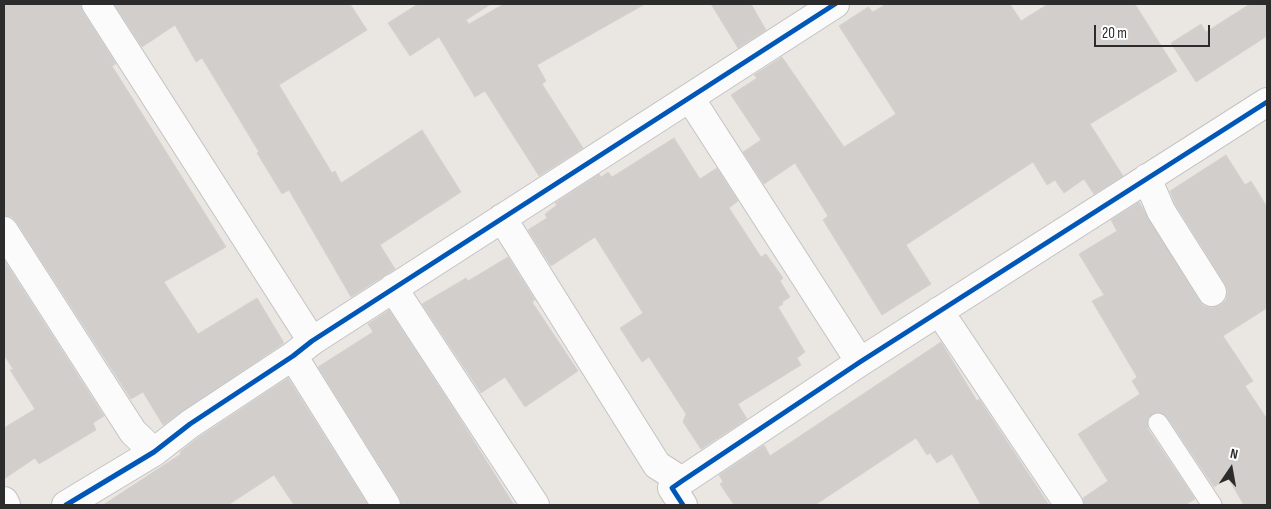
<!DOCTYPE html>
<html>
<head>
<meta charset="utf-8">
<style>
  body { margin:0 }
  #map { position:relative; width:1271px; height:509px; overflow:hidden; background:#eae6e2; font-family:"Sofia Sans Condensed",sans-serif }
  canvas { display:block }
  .frame { position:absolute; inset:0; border:5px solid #2c2c2c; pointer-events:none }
  .north { position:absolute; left:1206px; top:444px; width:50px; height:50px; -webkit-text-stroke:4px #fff; paint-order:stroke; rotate:12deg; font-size:14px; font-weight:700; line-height:20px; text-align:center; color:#2c2c2c }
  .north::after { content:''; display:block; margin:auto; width:18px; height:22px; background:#2c2c2c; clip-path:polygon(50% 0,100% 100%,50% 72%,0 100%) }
  .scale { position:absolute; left:1094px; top:25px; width:116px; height:22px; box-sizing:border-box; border:2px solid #2c2c2c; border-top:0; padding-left:6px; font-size:15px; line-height:18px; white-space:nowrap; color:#2c2c2c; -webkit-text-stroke:4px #fff; paint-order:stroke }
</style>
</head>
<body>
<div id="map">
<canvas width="1271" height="509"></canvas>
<div class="frame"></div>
<div class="north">N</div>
<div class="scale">20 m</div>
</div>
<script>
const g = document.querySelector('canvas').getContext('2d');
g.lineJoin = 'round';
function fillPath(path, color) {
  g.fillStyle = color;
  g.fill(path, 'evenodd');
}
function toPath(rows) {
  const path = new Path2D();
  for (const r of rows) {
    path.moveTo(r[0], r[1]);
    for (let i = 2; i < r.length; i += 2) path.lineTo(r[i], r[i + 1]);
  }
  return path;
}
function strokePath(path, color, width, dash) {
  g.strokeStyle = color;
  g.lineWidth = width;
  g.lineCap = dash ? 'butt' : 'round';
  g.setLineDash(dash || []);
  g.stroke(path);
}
const building = toPath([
  [4,4,81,4,83,12,116,64,112,66,226,247,164,282,198,334,257,298,284,343,163,425,143,392,131,399,17,223,12,217,4,215,4,4],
  [114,4,350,4,367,30,279,85,332,173,335,171,341,183,422,130,461,192,380,245,395,269,351,297,289,190,282,194,257,153,259,152,202,58,196,62,175,25,142,47,114,4],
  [418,4,491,4,466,20,469,24,504,4,645,4,537,65,546,81,542,84,583,148,539,176,485,91,475,97,439,37,410,56,388,23,418,4],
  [711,4,751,4,766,30,738,48,711,4],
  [886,4,1010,4,1021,21,1048,4,1135,4,1177,71,1090,124,1123,176,1094,194,1084,179,1064,193,1055,180,1047,185,1033,162,906,245,931,284,882,315,823,220,828,216,795,163,764,184,743,152,761,140,731,95,757,78,754,75,782,57,844,147,896,114,839,26,868,7,873,12,886,4],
  [1250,4,1267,4,1267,36,1196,82,1171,43,1201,24,1206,32,1250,4],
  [674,138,700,179,717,168,738,201,729,208,761,257,766,254,783,278,780,281,790,297,782,302,783,304,778,307,805,352,797,358,801,365,738,404,747,419,701,449,683,422,686,414,649,357,642,362,620,328,643,313,595,237,551,266,528,230,547,218,545,214,557,205,555,203,599,174,601,177,608,172,612,177,674,138],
  [1226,155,1245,185,1251,181,1267,207,1267,308,1223,336,1253,381,1245,386,1267,419,1267,505,1244,505,1228,478,1214,487,1167,417,1158,412,1148,418,1148,429,1195,499,1185,505,1084,505,1083,498,1108,481,1078,434,1140,394,1132,381,1137,377,1092,301,1104,295,1079,254,1117,231,1111,220,1139,202,1199,300,1204,306,1212,308,1221,305,1226,300,1228,292,1225,284,1175,204,1170,191,1226,155],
  [508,257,535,300,532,302,578,371,525,407,505,377,481,393,422,304,466,278,468,281,508,257],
  [4,260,104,416,93,423,96,430,39,464,35,458,4,479,4,428,35,409,10,370,13,369,4,355,4,260],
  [389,310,455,411,514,505,402,505,399,497,318,367,373,332,368,324,389,310],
  [941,342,977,401,979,399,1049,505,981,505,952,454,937,463,930,453,927,455,916,438,815,505,734,505,720,484,723,482,719,475,764,445,770,456,941,342],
  [288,378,368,505,294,505,274,475,228,505,103,505,181,454,180,452,199,437,288,378]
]);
fillPath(building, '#d1cecb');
strokePath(building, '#d5d2ce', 1);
const service = toPath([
  [1158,423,1212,505]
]);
const minor = toPath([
  [96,4,312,341],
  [690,98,860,362],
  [1147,178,1161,211,1212,292],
  [502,218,657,465,682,481],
  [4,231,133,432,154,452],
  [393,288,535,505],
  [939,311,1069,505],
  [293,356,386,505],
  [4,501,6,505],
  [66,505,154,452,190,424,293,356,312,341,835,4],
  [683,505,672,488,682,481,860,362,1267,102]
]);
strokePath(service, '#c4c3c3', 21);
strokePath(minor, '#c4c3c3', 30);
strokePath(service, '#fcfbfb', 19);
strokePath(minor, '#fcfbfb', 28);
strokePath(toPath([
  [66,505,154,452,190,424,293,356,312,341,835,4],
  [683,505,672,488,682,481,860,362,1267,102]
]), '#0057b8', 5);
</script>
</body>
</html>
